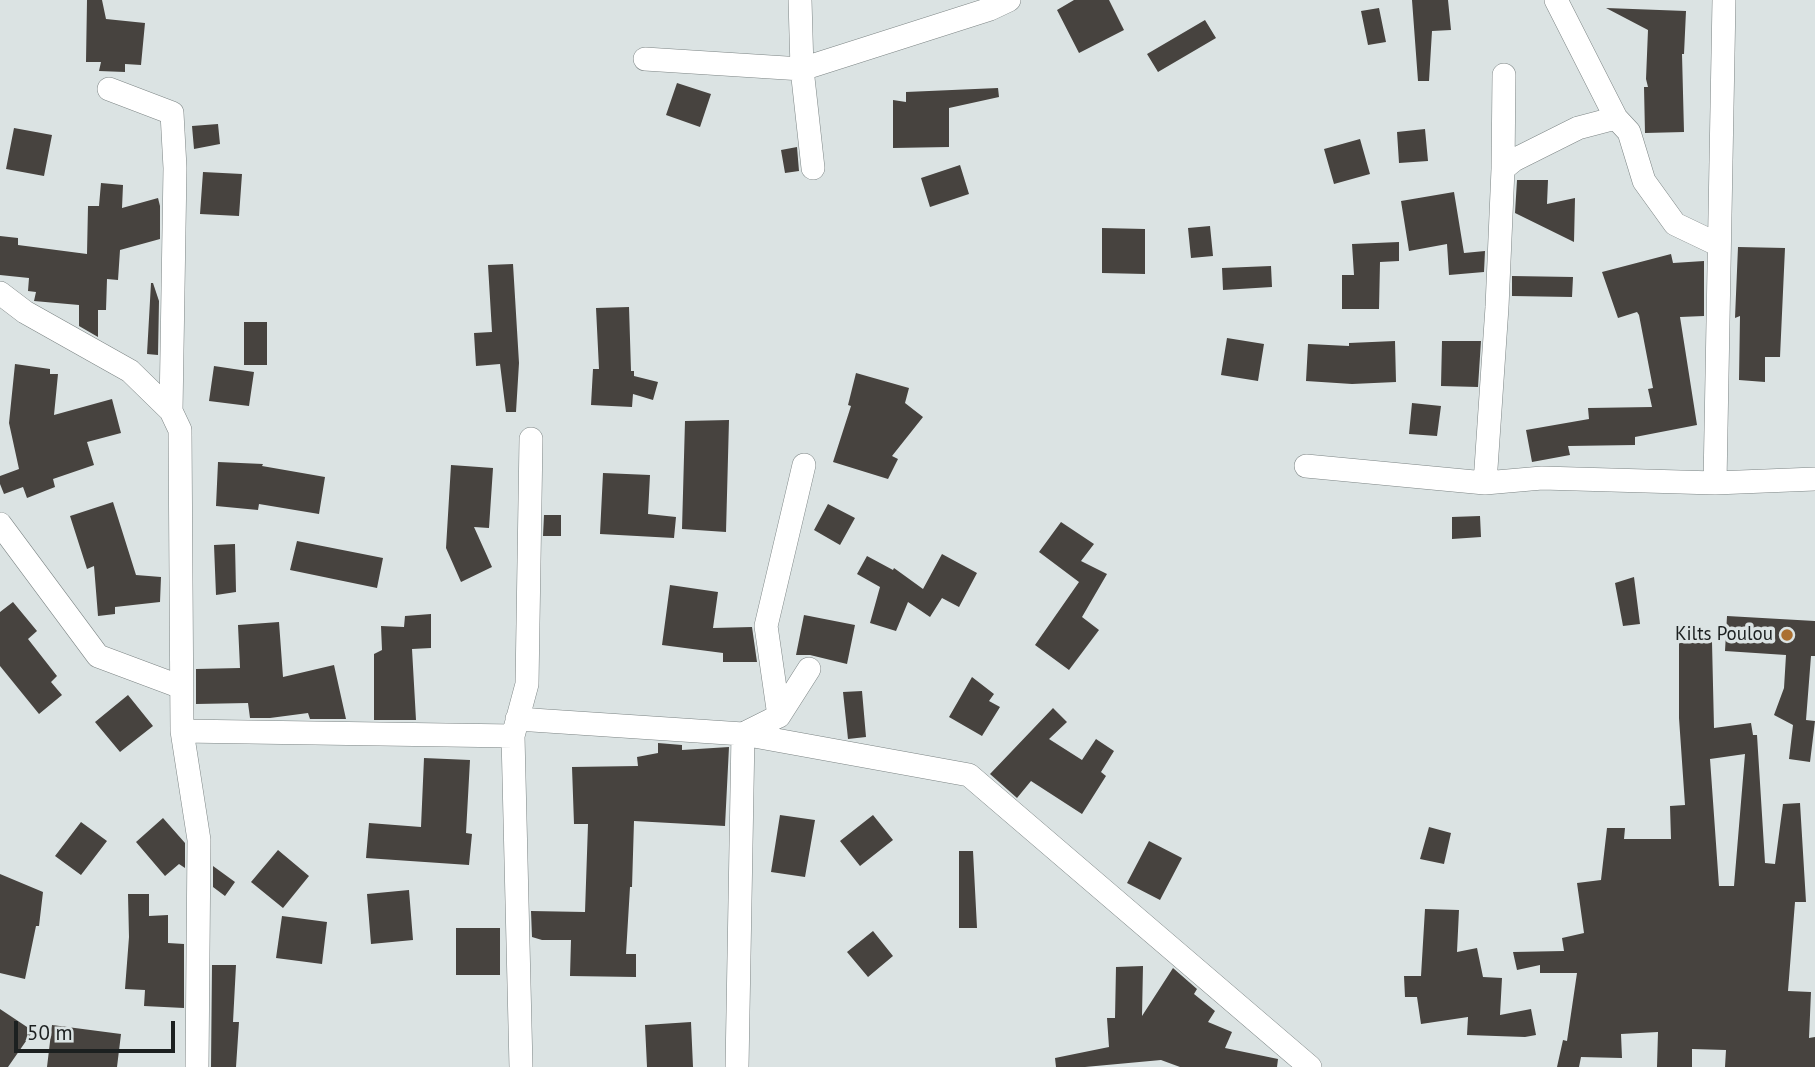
<!DOCTYPE html>
<html>
<head>
<meta charset="utf-8">
<style>
  body { margin:0 }
  #map { position:relative; width:1815px; height:1067px; overflow:hidden; background:#dbe3e3; font-family:"PT Sans",sans-serif }
  canvas { display:block }
  .scale { position:absolute; left:14px; top:1021px; width:161px; height:32px; box-sizing:border-box; border:4px solid #1c2020; border-top:0; padding-left:9px; font-size:21px; line-height:24px; white-space:nowrap; color:#1c2020; -webkit-text-stroke:5px #dbe3e3; paint-order:stroke }
</style>
</head>
<body>
<div id="map">
<canvas width="1815" height="1067"></canvas>
<div class="scale">50 m</div>
</div>
<script>
const g = document.querySelector('canvas').getContext('2d');
g.lineJoin = 'round';
function fillPath(path, color) {
  g.fillStyle = color;
  g.fill(path, 'evenodd');
}
function toPath(rows) {
  const path = new Path2D();
  for (const r of rows) {
    path.moveTo(r[0], r[1]);
    for (let i = 2; i < r.length; i += 2) path.lineTo(r[i], r[i + 1]);
  }
  return path;
}
function strokePath(path, color, width, dash) {
  g.strokeStyle = color;
  g.lineWidth = width;
  g.lineCap = dash ? 'butt' : 'round';
  g.setLineDash(dash || []);
  g.stroke(path);
}
function write(font, color, halo, rows, align = 'center') {
  g.font = font + ' "PT Sans",sans-serif';
  g.lineWidth = 7;
  g.setLineDash([]);
  g.textBaseline = 'middle';
  g.strokeStyle = halo;
  g.fillStyle = color;
  for (const [text, x, y, turn = 0] of rows) {
    g.save();
    g.translate(x, y);
    g.rotate((+turn || 0) * Math.PI / 180);
    g.textAlign = isNaN(turn) ? turn : align;
    if (halo) g.strokeText(text, 0, 0);
    g.fillText(text, 0, 0);
    g.restore();
  }
}
fillPath(toPath([
  [87,0,102,0,106,19,145,23,141,65,125,64,125,72,99,71,101,62,86,62],
  [1074,0,1109,0,1124,30,1079,53,1057,10],
  [1412,0,1448,0,1451,30,1432,31,1429,81,1418,81],
  [1379,8,1386,42,1368,45,1361,11],
  [1606,8,1686,11,1684,54,1682,54,1684,132,1645,133,1644,87,1648,87,1646,79,1648,30],
  [1205,20,1216,38,1158,72,1147,54],
  [677,83,711,94,700,127,666,115],
  [998,88,999,97,949,108,949,147,893,148,893,100,906,102,906,92],
  [218,124,220,144,194,149,192,126],
  [14,128,52,135,44,176,6,169],
  [1425,129,1428,161,1399,163,1397,132],
  [1360,139,1370,174,1334,184,1324,149],
  [797,147,799,171,785,173,781,150],
  [960,165,969,194,930,207,921,178],
  [203,172,242,174,239,216,200,214],
  [1517,180,1548,180,1547,204,1575,198,1574,242,1515,213],
  [101,183,123,185,122,208,158,198,160,206,160,239,120,250,118,280,107,279,106,310,98,310,98,337,79,326,79,305,34,301,36,292,28,291,29,278,0,275,0,236,18,238,18,245,87,254,88,206,99,206],
  [1454,192,1464,253,1485,251,1484,272,1449,275,1447,244,1409,251,1401,201],
  [1210,226,1213,256,1191,258,1188,228],
  [1102,228,1145,229,1145,274,1102,273],
  [1399,242,1399,261,1380,262,1379,309,1342,309,1342,275,1354,275,1352,244],
  [1738,247,1785,248,1780,357,1765,357,1765,382,1739,380,1740,316,1735,318],
  [1671,254,1673,263,1704,261,1704,316,1680,317,1697,425,1635,437,1635,445,1568,446,1570,455,1532,462,1526,430,1589,419,1588,408,1652,407,1648,389,1653,388,1639,315,1637,312,1618,318,1602,272],
  [513,264,519,363,516,412,506,412,500,364,476,366,474,333,492,332,488,265],
  [1271,266,1272,287,1223,290,1222,268],
  [1512,276,1573,277,1572,297,1512,296],
  [151,283,153,283,159,301,158,355,147,354],
  [629,307,631,371,634,371,634,376,658,382,653,400,633,394,632,407,591,405,593,369,599,369,596,308],
  [244,322,267,322,267,365,244,365],
  [1227,338,1264,344,1258,381,1221,375],
  [1395,341,1396,382,1352,384,1306,381,1308,344,1349,346,1349,343],
  [1442,341,1481,341,1478,387,1441,386],
  [15,364,50,369,50,374,58,374,54,415,112,399,121,433,87,442,94,465,53,479,55,487,27,498,23,487,4,494,0,484,0,476,19,469,9,423],
  [214,366,254,372,249,406,209,401],
  [856,373,909,388,905,403,923,417,892,456,898,459,888,479,833,462,851,406,848,405],
  [1412,403,1441,406,1437,436,1409,434],
  [729,420,726,532,682,529,685,421],
  [218,462,263,464,262,466,325,477,319,514,259,504,258,510,216,506],
  [451,465,493,468,489,528,474,527,492,567,461,582,446,548],
  [603,473,650,475,648,514,676,517,674,538,600,534],
  [113,502,136,575,161,577,160,602,115,607,115,614,98,616,94,566,87,569,70,516],
  [828,504,855,518,840,545,814,530],
  [544,515,561,515,561,536,543,536],
  [1480,516,1481,537,1452,539,1452,517],
  [1061,522,1094,544,1081,561,1107,574,1082,617,1099,630,1069,670,1035,645,1079,582,1039,552],
  [297,541,383,558,377,588,290,570],
  [235,544,236,592,216,595,214,545],
  [942,554,977,573,959,607,942,598,930,617,908,602,896,631,870,623,880,587,857,574,867,556,893,570,894,568,923,589],
  [1634,577,1640,624,1623,626,1615,583],
  [670,585,718,592,713,628,752,627,757,662,723,662,723,653,662,645],
  [13,602,37,631,28,639,57,676,51,682,62,695,39,714,0,666,0,612],
  [431,614,431,648,412,649,416,720,374,720,374,654,382,650,381,626,404,627,405,616],
  [804,615,855,625,847,664,810,655,796,655],
  [1727,616,1815,621,1815,656,1811,656,1806,720,1815,721,1810,762,1789,759,1793,725,1774,715,1784,688,1786,655,1725,651],
  [279,622,283,677,334,665,346,719,310,719,308,713,270,718,250,718,248,703,196,704,196,669,240,668,238,625],
  [1712,642,1714,728,1751,723,1753,735,1757,735,1765,863,1775,864,1783,804,1800,803,1806,902,1795,902,1788,991,1811,992,1809,1038,1815,1037,1815,1067,1725,1067,1726,1050,1692,1049,1692,1067,1657,1067,1658,1032,1621,1034,1622,1058,1581,1057,1579,1067,1557,1067,1563,1040,1567,1041,1577,973,1540,973,1540,965,1517,970,1513,952,1564,951,1562,938,1584,933,1577,883,1601,880,1607,828,1625,828,1624,839,1671,839,1670,806,1685,805,1679,718,1679,643],
  [1745,754,1734,886,1719,886,1710,759],
  [972,677,994,694,989,701,1000,707,982,736,949,717],
  [862,691,866,737,848,739,843,692],
  [128,695,153,726,120,752,95,722],
  [1053,708,1067,722,1049,739,1082,760,1096,739,1114,751,1101,772,1106,776,1082,814,1031,781,1017,798,990,774],
  [658,743,682,745,682,750,729,747,725,826,634,821,632,887,630,887,626,954,636,954,636,977,570,976,571,940,542,940,532,937,531,911,585,912,588,824,574,824,572,767,638,766,637,757,658,753],
  [424,758,470,760,466,833,472,834,469,865,366,858,369,823,421,827],
  [780,815,815,820,805,877,771,872],
  [873,815,893,840,860,866,840,841],
  [163,818,185,843,185,868,179,864,165,876,136,842],
  [81,822,107,841,81,875,55,856],
  [1429,827,1451,833,1444,864,1420,859],
  [1149,841,1182,858,1160,900,1127,883],
  [278,850,309,876,283,908,251,882],
  [959,851,973,851,977,928,959,928],
  [213,866,235,882,225,896,213,887],
  [0,874,43,892,39,926,36,926,25,979,0,973],
  [409,890,413,940,371,944,367,894],
  [128,894,149,894,149,916,168,915,168,943,184,944,184,1008,144,1006,145,990,125,989,129,937],
  [1425,909,1459,910,1457,952,1477,948,1483,977,1502,978,1500,1015,1531,1009,1536,1035,1525,1037,1467,1035,1468,1017,1421,1024,1417,997,1405,997,1404,976,1421,976],
  [282,916,327,922,322,964,276,958],
  [456,928,500,928,500,975,456,975],
  [873,931,893,956,868,977,847,952],
  [212,965,236,965,233,1022,239,1022,236,1067,211,1067],
  [1143,966,1142,1016,1173,968,1197,989,1194,994,1215,1011,1208,1022,1232,1032,1225,1048,1278,1059,1277,1067,1180,1067,1161,1060,1085,1067,1056,1067,1055,1058,1109,1047,1107,1018,1115,1018,1116,967],
  [0,1009,33,1031,8,1067,0,1067],
  [691,1022,693,1067,647,1067,645,1025],
  [52,1025,121,1034,117,1067,47,1067]
]), '#47433f');
const minor = toPath([
  [800,0,802,69,813,168],
  [1556,0,1616,118,1629,132,1644,181,1675,224,1719,245],
  [645,59,802,69,990,9,1009,0],
  [109,89,172,113,175,168,171,411],
  [1616,118,1578,128,1514,160,1503,169,1497,307,1485,483,1542,478,1715,483,1815,479],
  [1503,169,1504,75],
  [0,293,25,312,130,371,171,411,180,430,182,731,199,840,197,1067],
  [1306,466,1485,483],
  [1715,483,1724,0],
  [0,524,98,656,181,687],
  [779,716,766,626,804,465],
  [517,719,743,734,779,716,809,669],
  [182,731,513,736],
  [521,1067,513,736,527,684,531,439],
  [737,1067,743,734,969,775,1310,1067]
]);
strokePath(minor, '#7c8484', 24);
strokePath(minor, '#fff', 23);
for (const [x, y, r, color] of [
  [1787,635,7,"#ab7031"]
]) {
  const dot = new Path2D();
  dot.arc(x, y, r, 0, 2 * Math.PI);
  g.fillStyle = color;
  g.fill(dot);
  strokePath(dot, '#dbe3e3', 2.5);
}
write('19px', '#1c2020', '#dbe3e3', [
  ["Kilts Poulou",1773,635]
], 'right');
</script>
</body>
</html>
